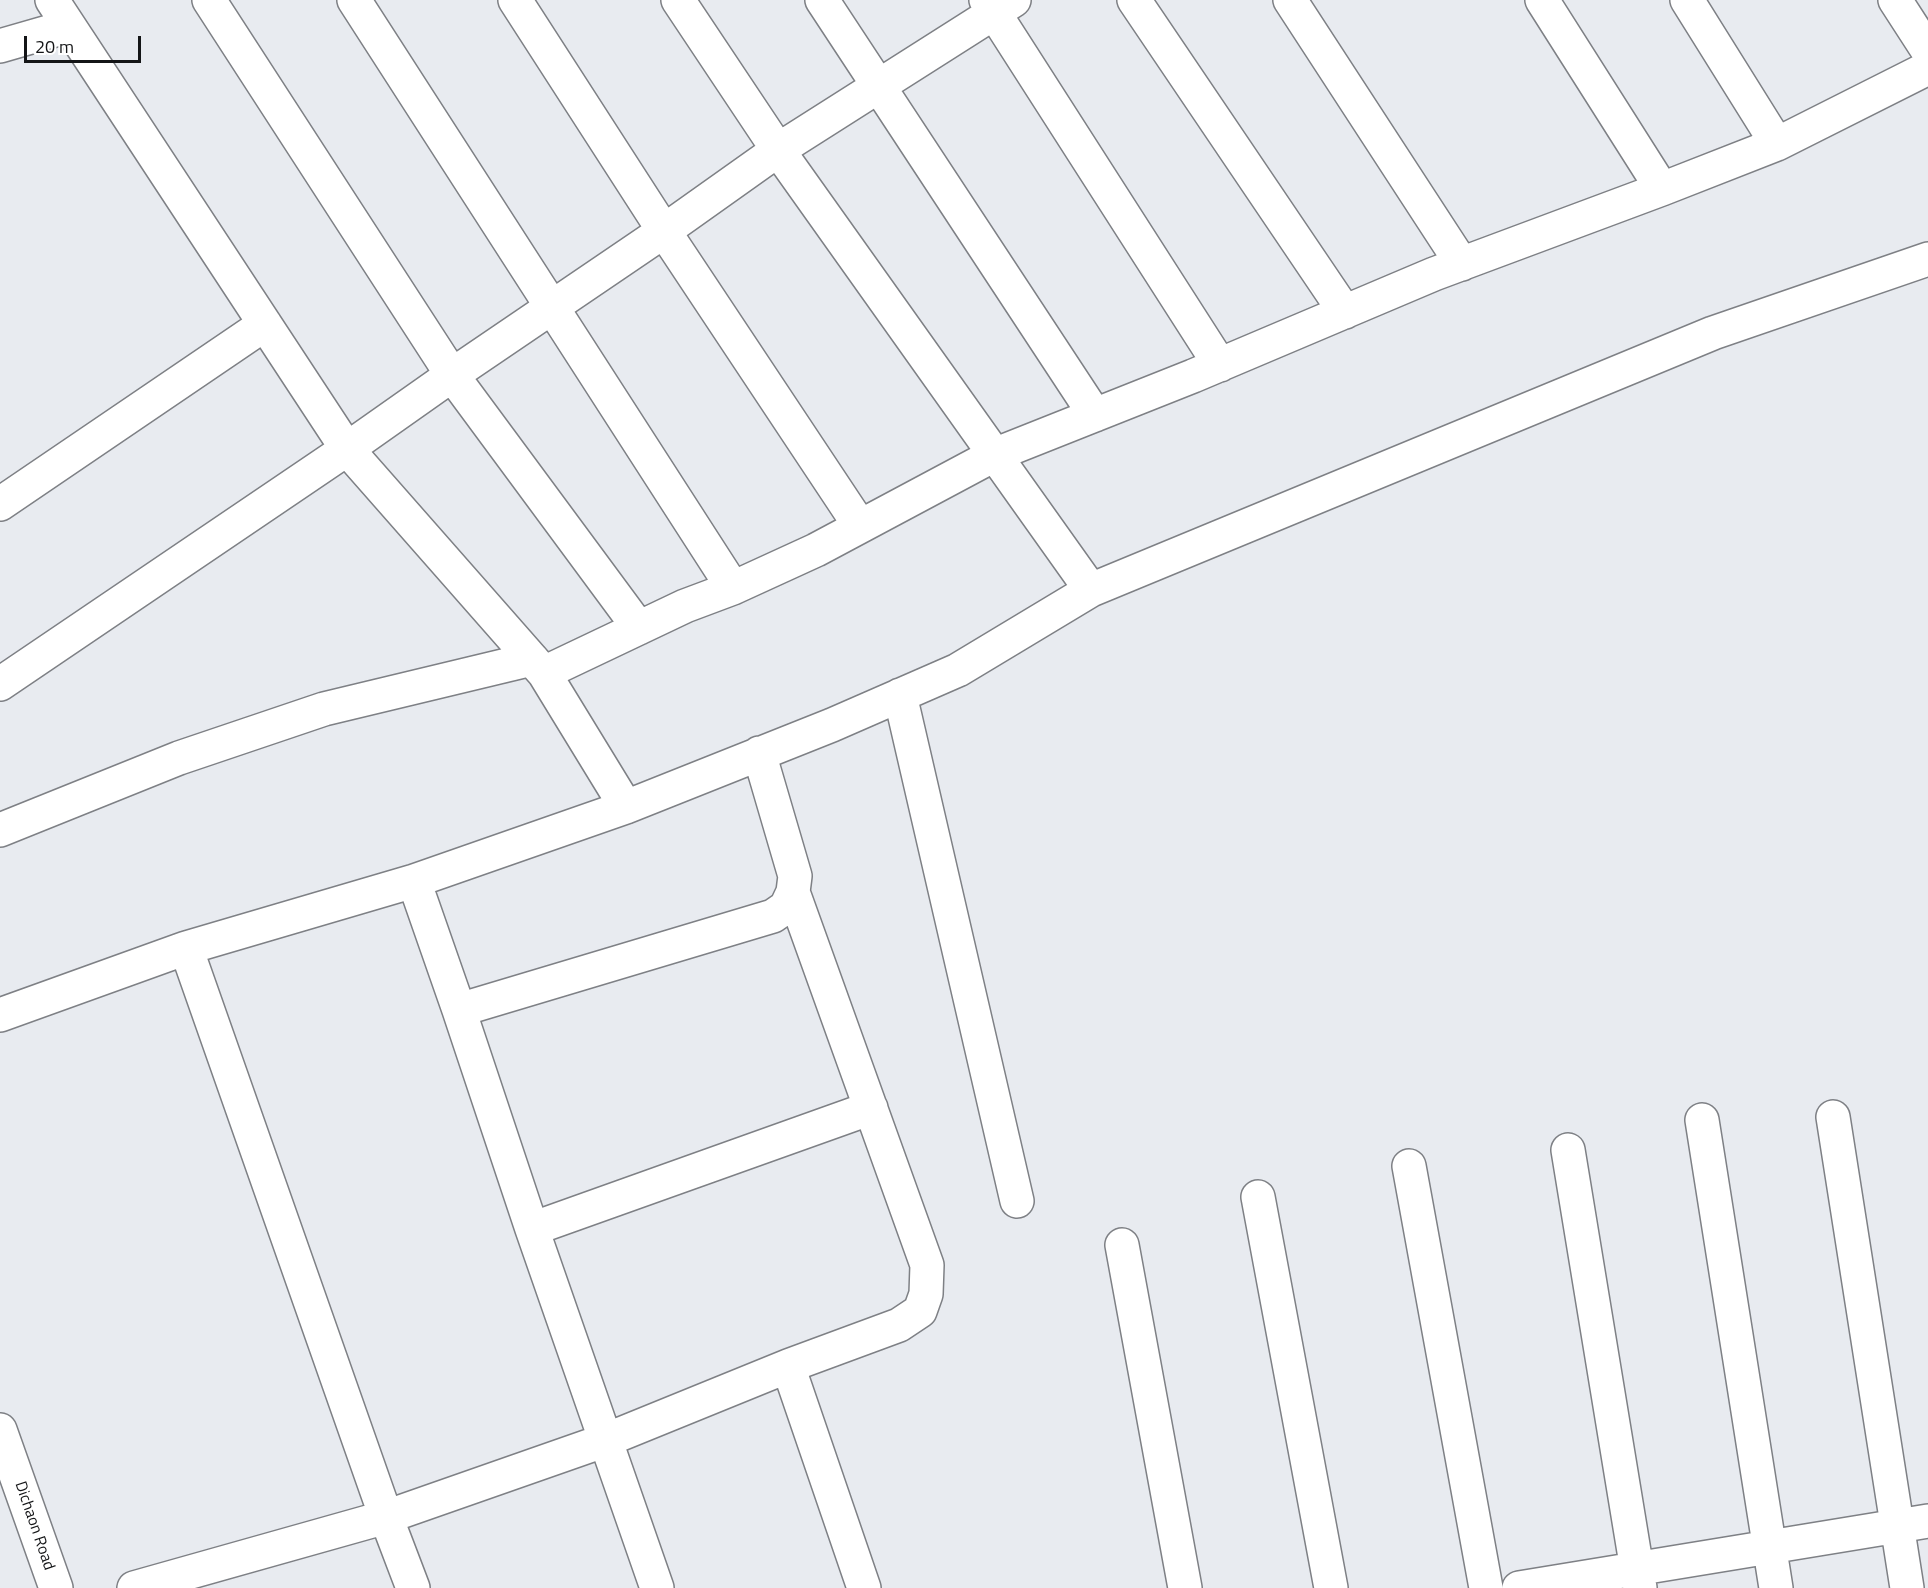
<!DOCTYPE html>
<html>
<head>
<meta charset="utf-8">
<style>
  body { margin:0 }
  #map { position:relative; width:1928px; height:1588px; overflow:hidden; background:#e8ebf0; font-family:"Titillium Web",sans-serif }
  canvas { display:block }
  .scale { position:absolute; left:24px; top:36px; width:117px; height:27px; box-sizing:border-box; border:3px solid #141517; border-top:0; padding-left:8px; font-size:18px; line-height:21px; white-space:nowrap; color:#141517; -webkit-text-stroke:4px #fff; paint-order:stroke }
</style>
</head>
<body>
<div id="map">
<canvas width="1928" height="1588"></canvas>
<div class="scale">20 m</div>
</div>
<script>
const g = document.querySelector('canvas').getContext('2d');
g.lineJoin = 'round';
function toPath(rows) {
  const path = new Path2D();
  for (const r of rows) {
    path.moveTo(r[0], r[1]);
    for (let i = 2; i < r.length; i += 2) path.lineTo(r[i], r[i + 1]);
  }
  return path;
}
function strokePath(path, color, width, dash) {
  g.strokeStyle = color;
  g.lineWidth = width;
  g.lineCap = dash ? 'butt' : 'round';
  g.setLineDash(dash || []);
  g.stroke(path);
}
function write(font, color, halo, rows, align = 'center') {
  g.font = font + ' "Titillium Web",sans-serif';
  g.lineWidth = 6;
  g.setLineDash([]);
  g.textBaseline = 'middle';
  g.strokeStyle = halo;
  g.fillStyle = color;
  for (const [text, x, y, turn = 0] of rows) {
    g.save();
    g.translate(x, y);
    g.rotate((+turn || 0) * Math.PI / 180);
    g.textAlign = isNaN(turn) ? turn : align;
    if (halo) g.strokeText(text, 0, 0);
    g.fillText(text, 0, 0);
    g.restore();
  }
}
const minor = toPath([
  [52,0,347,449,544,673,626,807],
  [209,0,452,375,639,628],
  [354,0,733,588],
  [515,0,664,231,860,526],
  [678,0,778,150,1091,590],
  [822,0,1095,415],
  [986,0,1220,365],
  [1134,0,1345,312],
  [1290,0,1462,264],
  [1542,0,1662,189],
  [1687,0,1777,144],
  [1895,0,1928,51],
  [0,46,69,26],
  [0,504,265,324],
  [544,673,685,606,733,588,816,550,994,455,1193,376,1434,274,1662,189,1777,144,1928,68],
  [0,684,347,449,452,375,664,231,778,150,1014,0],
  [900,695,1017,1201],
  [0,830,179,758,324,709,532,659],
  [414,881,459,1010,532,1229,657,1588],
  [186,948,386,1517,413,1588],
  [459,1010,773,916,786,907,793,892,795,876,759,753],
  [0,1015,186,948,414,881,626,807,832,725,958,670,1091,590,1713,333,1928,259],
  [1833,1117,1907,1588],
  [1702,1120,1776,1588],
  [1568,1150,1640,1588],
  [1409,1166,1486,1588],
  [1258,1197,1331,1588],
  [532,1229,871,1108],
  [1122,1245,1185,1588],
  [788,1366,864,1588],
  [0,1430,56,1588],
  [134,1588,386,1517,606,1440,788,1366,899,1325,920,1311,926,1294,927,1265,793,892],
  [1519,1588,1928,1521]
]);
strokePath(minor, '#7e8085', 36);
strokePath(minor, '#fff', 33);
write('16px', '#141517', '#fff', [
  ["Dichaon Road",34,1526,71]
]);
</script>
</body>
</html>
